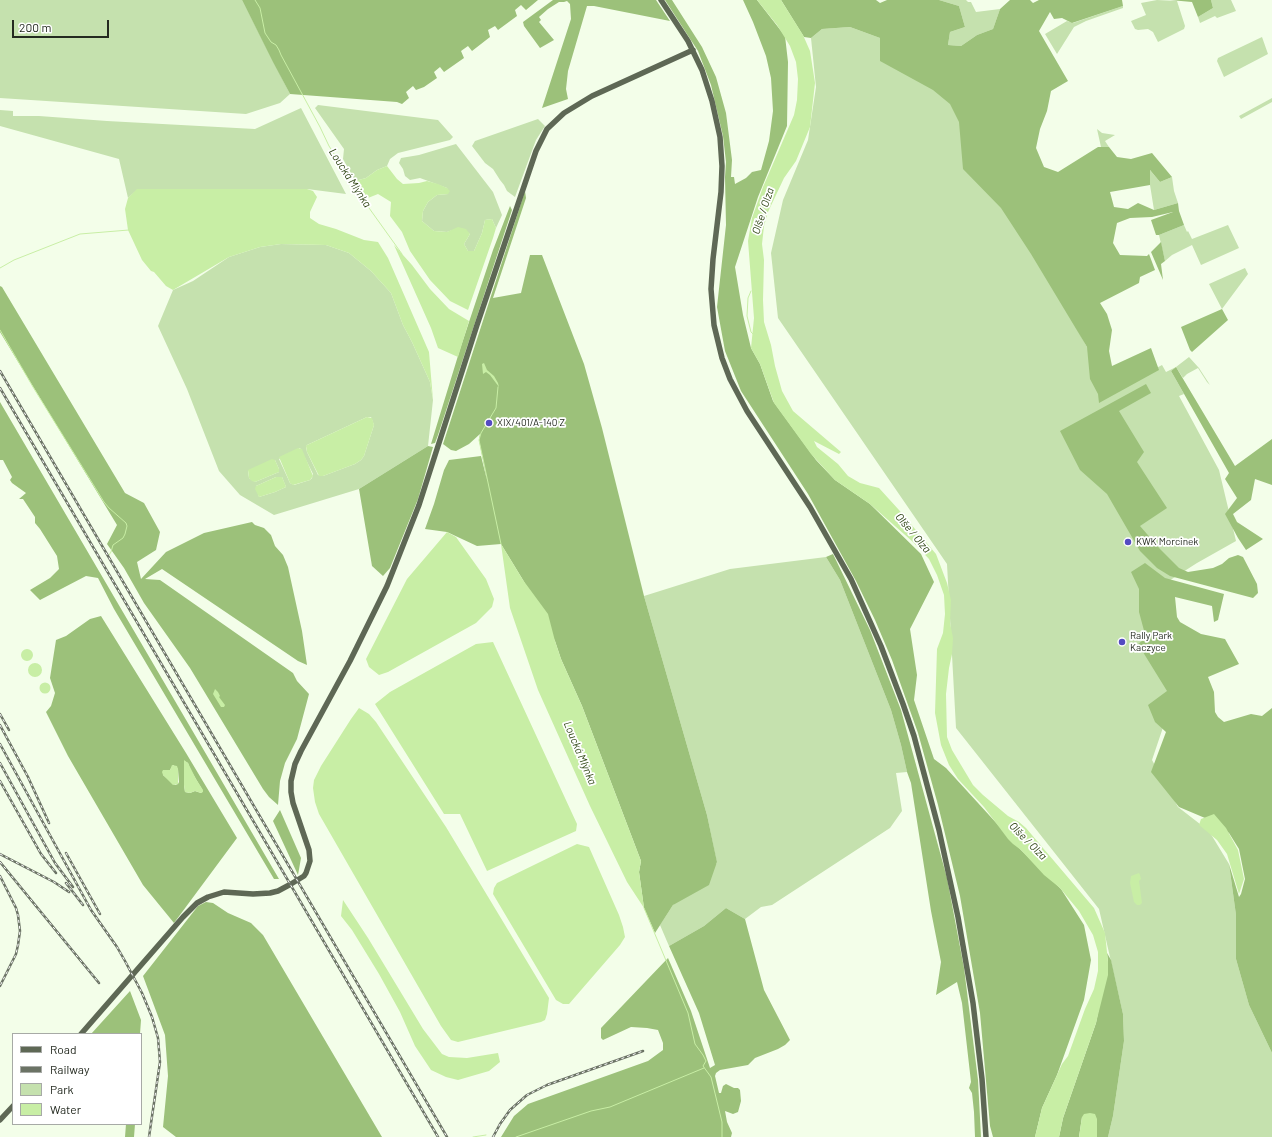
<!DOCTYPE html>
<html>
<head>
<meta charset="utf-8">
<style>
  body { margin:0 }
  #map { position:relative; width:1272px; height:1137px; overflow:hidden; background:#f3fee9; font-family:Barlow,sans-serif }
  canvas { display:block }
  .legend { position:absolute; left:12px; top:1033px; width:130px; height:92px; box-sizing:border-box; background:#fff; border:1px solid #a7aaa6; margin:0; padding:5px 7px; list-style:none; font-size:12px; color:#242a20 }
  .legend li { display:flex; align-items:center; gap:8px; height:20px }
  .legend b { width:20px; border:1px solid #a7aaa6 }
  .scale { position:absolute; left:12px; top:20px; width:97px; height:18px; box-sizing:border-box; border:2px solid #242a20; border-top:0; padding-left:5px; font-size:12px; line-height:14px; white-space:nowrap; color:#242a20; -webkit-text-stroke:3px #fff; paint-order:stroke }
</style>
</head>
<body>
<div id="map">
<canvas width="1272" height="1137"></canvas>
<ul class="legend">
<li><b style="height:5px;background:#5e6855"></b>Road</li>
<li><b style="height:5px;background:#6b7365"></b>Railway</li>
<li><b style="height:11px;background:#c5e1ae"></b>Park</li>
<li><b style="height:11px;background:#c8eea5"></b>Water</li>
</ul>
<div class="scale">200 m</div>
</div>
<script>
const g = document.querySelector('canvas').getContext('2d');
g.lineJoin = 'round';
function fillPath(path, color) {
  g.fillStyle = color;
  g.fill(path, 'evenodd');
}
function toPath(rows) {
  const path = new Path2D();
  for (const r of rows) {
    if (r.length === 3) {
      path.moveTo(r[0] + r[2], r[1]);
      path.arc(r[0], r[1], r[2], 0, 2 * Math.PI);
      continue;
    }
    path.moveTo(r[0], r[1]);
    for (let i = 2; i < r.length; i += 2) path.lineTo(r[i], r[i + 1]);
  }
  return path;
}
function strokePath(path, color, width, dash) {
  g.strokeStyle = color;
  g.lineWidth = width;
  g.lineCap = dash ? 'butt' : 'round';
  g.setLineDash(dash || []);
  g.stroke(path);
}
function write(font, color, halo, rows, align = 'center') {
  g.font = font + ' Barlow,sans-serif';
  g.lineWidth = 3.5;
  g.setLineDash([]);
  g.textBaseline = 'middle';
  g.strokeStyle = halo;
  g.fillStyle = color;
  for (const [text, x, y, turn = 0] of rows) {
    g.save();
    g.translate(x, y);
    g.rotate((+turn || 0) * Math.PI / 180);
    g.textAlign = isNaN(turn) ? turn : align;
    if (halo) g.strokeText(text, 0, 0);
    g.fillText(text, 0, 0);
    g.restore();
  }
}
fillPath(toPath([
  [0,0,242,0,290,94,280,103,246,114,0,98],
  [939,0,966,0,968,2,971,2,976,12,1000,9,993,29,977,35,961,46,948,45,950,32,965,27,959,6],
  [1157,0,1177,1,1185,26,1184,29,1158,42,1153,32,1148,29,1138,30,1135,29,1131,21,1146,15,1141,3],
  [1211,0,1231,0,1236,11,1217,18,1215,16,1200,23,1198,17,1213,8],
  [1123,6,1123,8,1086,21,1074,27,1057,54,1045,34,1067,21,1073,23],
  [850,27,880,38,962,89,1003,196,1112,392,1162,365,1166,372,1176,367,1189,357,1199,368,1210,385,1207,382,1198,368,1187,374,1183,378,1176,367,1171,371,1184,394,1179,396,1219,470,1236,541,1197,563,1161,586,1177,686,1152,760,1178,807,1209,831,1229,864,1236,915,1236,959,1249,1005,1272,1053,1272,1137,1108,1137,1113,1116,1124,1041,1123,1014,1099,909,956,728,947,564,778,318,771,253,783,200,808,140,816,87,811,38,822,29],
  [1262,37,1268,54,1224,77,1217,61,1218,58],
  [1272,98,1272,102,1241,119,1239,116],
  [318,105,438,120,453,137,450,140,398,153,390,159,387,166,377,170,366,178,355,181,343,159,344,149,315,108],
  [301,108,346,194,307,189,138,189,128,198,119,159,0,126,0,110,13,111,13,116,39,116,107,121,255,129],
  [538,119,545,126,536,140,515,197,507,191,504,185,500,180,493,169,485,163,472,146,475,141],
  [1097,129,1102,133,1115,135,1105,141,1109,147,1101,147],
  [456,144,493,192,502,215,496,228,492,219,485,220,482,233,474,251,468,251,464,244,470,234,459,228,447,232,434,231,422,221,423,211,428,202,437,195,448,194,447,188,420,178,410,180,405,176,403,169,399,163,401,158,419,155],
  [1149,169,1160,182,1172,177,1174,191,1178,203,1154,210,1150,185],
  [1184,225,1187,232,1188,231,1192,239,1228,225,1239,248,1201,265,1192,245,1172,255,1165,261,1159,235],
  [281,244,326,245,349,253,371,271,391,293,403,325,412,342,430,382,433,400,428,446,359,489,274,515,240,495,219,471,187,389,158,326,173,290,193,281,229,257,260,247],
  [367,417,371,417,374,425,364,456,361,460,355,464,323,476,318,475,307,452,306,447,307,445],
  [300,448,313,474,312,478,310,480,294,485,290,483,279,459],
  [275,460,279,469,279,472,255,482,249,478,248,471],
  [276,477,282,477,286,487,275,492,259,497,256,486],
  [1245,268,1248,274,1222,309,1209,284],
  [826,557,840,580,891,710,901,745,907,772,896,773,902,811,890,828,772,905,761,907,745,919,726,908,704,926,669,946,660,925,673,905,717,863,707,815,644,596,730,569]
]), '#c5e1ae');
fillPath(toPath([
  [242,0,538,0,526,10,521,5,515,10,517,16,498,30,495,26,488,30,490,37,472,51,468,46,461,51,464,58,444,72,440,67,434,72,437,78,424,87,416,90,413,86,406,92,409,98,402,104,397,102,290,94,273,62],
  [553,0,656,0,670,21,594,6,587,6,568,71,566,89,568,99,542,108,571,19,570,4,567,1,564,2,559,2,548,9,539,17,541,20,539,22,554,40,540,48,524,26,523,22],
  [665,0,672,0,702,47,716,77,726,113,732,160,731,177,734,177,735,184,746,178,752,172,761,170,769,141,773,111,771,78,766,56,753,22,743,0,757,0,785,36,788,62,787,126,758,197,735,267,743,315,751,348,760,364,773,401,816,460,835,480,870,504,921,554,934,582,910,629,917,675,914,700,934,759,946,768,1021,850,1061,889,1084,925,1091,960,1084,1000,1057,1075,1042,1108,1035,1137,993,1137,990,1126,980,1013,960,896,938,805,918,733,892,660,875,620,856,581,808,494,741,391,725,351,717,307,726,225,725,177,726,162,723,136,711,85,698,51],
  [781,0,876,0,880,3,887,0,939,0,959,6,965,27,950,32,948,45,961,46,977,35,993,29,1000,9,1010,0,1030,0,1033,3,1039,0,1122,0,1123,6,1072,23,1062,18,1054,19,1050,12,1039,31,1068,81,1051,91,1047,111,1040,129,1036,148,1044,167,1058,172,1098,147,1109,147,1117,157,1131,159,1152,153,1172,177,1160,182,1150,170,1150,185,1110,192,1114,207,1128,209,1138,203,1154,210,1178,203,1179,211,1184,225,1159,235,1156,235,1151,220,1173,212,1152,217,1130,218,1117,223,1113,243,1120,255,1147,256,1149,254,1155,270,1140,277,1139,283,1100,303,1107,314,1112,330,1109,351,1112,366,1151,348,1159,370,1099,403,1098,394,1090,379,1087,347,1031,254,1001,208,963,169,959,122,950,104,933,90,880,61,880,38,850,27,822,29,811,38,804,37],
  [1170,0,1211,0,1213,8,1198,17,1192,2],
  [525,191,526,198,493,298,521,293,530,255,542,255,584,364,602,428,644,596,707,815,717,862,709,885,673,905,655,933,644,908,639,872,641,861,582,706,561,659,555,641,523,580,501,544,477,546,447,532,425,529,434,504,444,470,449,460,481,456,487,480,479,440,480,434,469,444,456,451,451,450,443,444],
  [510,206,512,210,438,435,435,443,431,444,461,346,493,250],
  [1161,242,1165,261,1161,264,1163,280,1151,252],
  [0,286,2,287,125,493,144,503,160,532,156,550,137,562,141,579,166,552,204,533,252,522,255,525,264,528,271,535,275,546,283,555,288,567,302,631,307,665,298,661,162,569,145,579,160,580,293,673,297,681,309,694,297,739,285,763,280,781,278,805,269,797,263,789,190,668,144,603,124,568,107,544,117,525,0,332],
  [1222,309,1228,320,1192,352,1190,350,1181,327],
  [1176,367,1235,466,1272,439,1272,485,1255,479,1251,500,1233,514,1237,522,1263,539,1246,550,1238,538,1225,514,1237,498,1225,479,1229,473,1171,371],
  [1146,384,1151,393,1119,411,1144,452,1137,462,1167,508,1140,526,1160,549,1179,568,1188,572,1213,568,1222,564,1229,558,1238,555,1243,557,1257,584,1258,593,1253,598,1170,576,1157,568,1140,551,1107,494,1080,470,1060,431],
  [0,402,192,730,279,879,274,879,114,609,98,578,86,576,40,600,30,590,50,578,59,569,57,556,40,529,35,523,35,517,23,499,19,499,26,493,12,483,10,480,12,477,3,460,0,460],
  [428,446,433,447,418,499,390,568,383,576,372,566,359,489],
  [833,554,870,630,901,710,947,878,964,968,978,1080,981,1137,975,1137,974,1112,972,1093,969,1088,971,1082,962,1003,957,982,936,995,941,962,931,911,911,783,907,772,901,745,891,710,840,580,826,557],
  [1145,563,1165,578,1224,594,1218,620,1214,622,1212,606,1175,597,1177,617,1180,622,1201,634,1225,639,1239,664,1208,677,1214,692,1215,712,1218,717,1224,722,1251,714,1262,716,1272,708,1272,1053,1249,1005,1236,959,1236,915,1229,864,1239,897,1241,894,1245,879,1239,849,1229,833,1205,818,1179,807,1151,772,1166,732,1155,722,1148,705,1167,691,1138,644,1146,638,1139,612,1139,589,1131,572],
  [101,616,186,753,237,838,174,923,143,885,68,756,46,712,51,706,55,693,50,678,56,640,66,636,90,619],
  [184,761,188,763,190,769,203,791,201,793,195,791,190,793,185,792,184,785],
  [173,765,178,769,179,782,178,784,175,785,163,775,165,770,170,770],
  [280,810,301,858,298,875,273,821],
  [206,902,213,903,228,913,251,923,263,935,382,1137,176,1137,163,1127,168,1076,165,1035,143,976,198,906],
  [726,908,745,919,764,990,790,1040,785,1045,778,1049,755,1058,748,1065,720,1070,716,1073,715,1076,719,1093,721,1093,723,1086,726,1084,734,1088,738,1088,740,1090,741,1101,738,1112,733,1114,725,1111,727,1122,732,1133,731,1137,501,1137,514,1116,528,1104,648,1061,663,1050,663,1043,658,1030,647,1028,631,1027,603,1040,601,1038,601,1028,668,958,691,1011,710,1068,715,1065,699,1013,669,946,704,926],
  [1107,953,1111,960,1123,1014,1124,1041,1113,1116,1108,1137,1097,1137,1097,1119,1082,1117,1079,1137,1059,1137,1063,1118,1096,1023,1108,962],
  [130,991,141,1020,140,1034,91,1034],
  [126,1124,135,1124,134,1137,125,1137]
]), '#9cc17a');
fillPath(toPath([
  [757,0,781,0,803,35,810,51,815,83,810,127,796,161,784,178,768,212,764,226,762,244,764,260,763,300,764,322,771,345,775,366,782,391,793,411,841,452,839,454,814,441,817,447,838,464,848,476,860,483,879,488,899,510,936,554,947,583,951,600,950,623,953,638,952,654,949,668,946,694,947,737,952,750,973,785,983,795,1008,816,1019,822,1026,828,1094,908,1105,933,1108,962,1108,975,1096,1023,1063,1118,1059,1137,1035,1137,1042,1108,1062,1064,1068,1056,1085,1009,1094,989,1098,971,1098,952,1093,935,1079,911,1060,888,1044,875,1021,850,1013,844,1008,839,984,807,958,779,949,765,941,745,935,713,937,649,943,633,945,614,944,595,937,575,929,559,913,542,870,504,835,480,811,454,774,403,760,364,751,348,754,318,748,241,752,218,763,187,794,115,797,100,798,79,796,62,790,46,777,25],
  [387,166,397,179,403,184,419,183,427,181,438,184,447,188,450,191,448,194,437,195,428,202,423,211,422,221,434,231,447,232,458,227,466,229,470,234,464,244,468,251,474,251,482,233,485,220,492,219,496,228,493,238,468,310,450,301,430,280,410,251,402,232,390,216,391,202,378,194,368,198,355,181,366,178,377,170],
  [137,189,307,189,313,191,317,197,310,212,310,218,319,224,336,229,364,240,378,242,388,258,429,352,433,400,430,382,412,342,403,325,391,293,371,271,349,253,326,245,281,244,260,247,229,257,173,290,166,286,154,272,151,271,142,260,128,230,125,209,128,198],
  [394,245,412,265,430,289,449,309,469,321,458,357,438,348,431,328],
  [484,363,487,370,494,376,498,383,499,387,490,375,486,372,483,374,482,364],
  [367,417,372,418,374,425,364,456,361,460,355,464,323,476,319,476,307,452,306,446,307,445],
  [298,448,302,449,313,476,310,480,293,485,290,483,279,457],
  [272,459,275,460,279,469,279,472,255,482,252,481,249,478,248,470],
  [276,477,282,477,285,484,286,487,275,492,259,497,255,489,256,486],
  [447,532,456,537,486,579,494,599,492,607,476,623,388,672,379,675,369,667,366,659,407,579],
  [501,544,523,580,548,614,555,641,561,659,582,706,641,861,639,872,644,908,627,882,590,806,538,690,510,608],
  [493,642,577,824,576,831,487,871,460,814,444,814,375,704,390,692,476,644],
  [27,655,6],
  [35,670,7],
  [45,688,5.5],
  [215,689,218,692,220,696,219,697,225,705,224,707,221,707,213,694],
  [359,708,369,714,376,722,446,827,549,998,547,1014,545,1020,541,1022,458,1042,451,1040,441,1026,319,814,315,802,313,788,314,780,321,766,351,719],
  [184,760,188,763,196,779,203,790,203,792,201,793,195,791,190,793,185,792,184,785],
  [172,765,177,766,178,769,178,784,173,785,163,775,162,772,163,770,170,770],
  [1214,814,1226,828,1238,850,1244,879,1239,894,1227,854,1217,840,1199,825,1201,819],
  [577,844,589,847,619,915,623,927,625,937,620,945,569,1004,563,1004,556,1000,493,894,494,888,497,883],
  [1139,873,1140,875,1141,879,1139,881,1142,903,1140,905,1137,905,1134,902,1130,883,1131,876],
  [343,900,368,938,423,1029,442,1054,449,1057,467,1058,498,1053,500,1062,489,1071,458,1080,446,1077,431,1070,415,1046,400,1012,379,974,352,930,341,916],
  [1090,1113,1095,1114,1097,1119,1097,1137,1079,1137,1082,1117,1084,1114]
]), '#c8eea5');
strokePath(toPath([
  [255,0,260,8,265,33,271,42,276,45,279,50,281,55,320,127,329,146,364,201,402,254],
  [0,268,14,260,80,234,129,230],
  [751,291,748,298,747,316,751,332,753,334],
  [0,330,33,387,104,502,109,508,126,523,127,526,125,534,123,538,113,545,111,552,109,555],
  [498,387,496,408,481,433,479,440,501,544],
  [644,908,688,1013,695,1044,703,1055,706,1061,703,1066,711,1077,722,1122,722,1137],
  [473,1137,486,1135],
  [516,1137,591,1111,610,1107,704,1068]
]), '#c8eea5', 1);
strokePath(toPath([
  [661,0,688,41,702,70,712,101,720,137,722,166,721,192,713,259,711,289,714,325,722,358,730,379,747,411,810,507,851,579,881,646,903,704,914,736,939,830,958,917,973,1003,982,1079,986,1137],
  [81,1034,183,917,197,903,208,897,224,892,253,894,270,893,278,891,291,884,304,876,306,873,310,861,309,850,293,803,291,792,291,781,295,764,301,751,350,661,387,586,419,505,477,325,536,151,547,129,564,113,592,96,693,50],
  [0,1120,13,1106]
]), '#5e6855', 5.5);
const rail = toPath([
  [0,371,447,1137],
  [0,388,438,1137],
  [0,714,9,730],
  [0,725,28,777,49,823],
  [0,744,91,910,117,947,125,961,142,993,152,1017,158,1038,160,1062,149,1137],
  [0,763,55,863,73,887],
  [0,781,41,854,56,873],
  [66,853,100,914],
  [0,854,54,882,69,892],
  [0,862,99,983],
  [0,876,16,908,18,915,20,931,18,945,16,954,0,986],
  [66,883,83,905],
  [493,1137,500,1124,510,1110,527,1095,547,1085,643,1051]
]);
strokePath(rail, '#6b7365', 2.5);
strokePath(rail, '#fff', 1, [3]);
for (const [x, y, r, color] of [
  [489,423,4,"#544bc2"],
  [1128,542,4,"#544bc2"],
  [1122,642,4,"#544bc2"]
]) {
  const dot = new Path2D();
  dot.arc(x, y, r, 0, 2 * Math.PI);
  g.fillStyle = color;
  g.fill(dot);
  strokePath(dot, '#fff', 1.5);
}
write('10px', '#242a20', '#fff', [
  ["XIX/401/A-140 Z",497,423],
  ["KWK Morcinek",1136,542],
  ["Rally Park",1130,636],
  ["Kaczyce",1130,648]
], 'left');
write('italic 11px', '#2d4412', '#fff', [
  ["Loucká Mlýnka",350,178,57],
  ["Olše / Olza",763,211,-72],
  ["Olše / Olza",913,533,50],
  ["Loucká Mlýnka",580,753,67],
  ["Olše / Olza",1028,841,45]
]);
</script>
</body>
</html>
